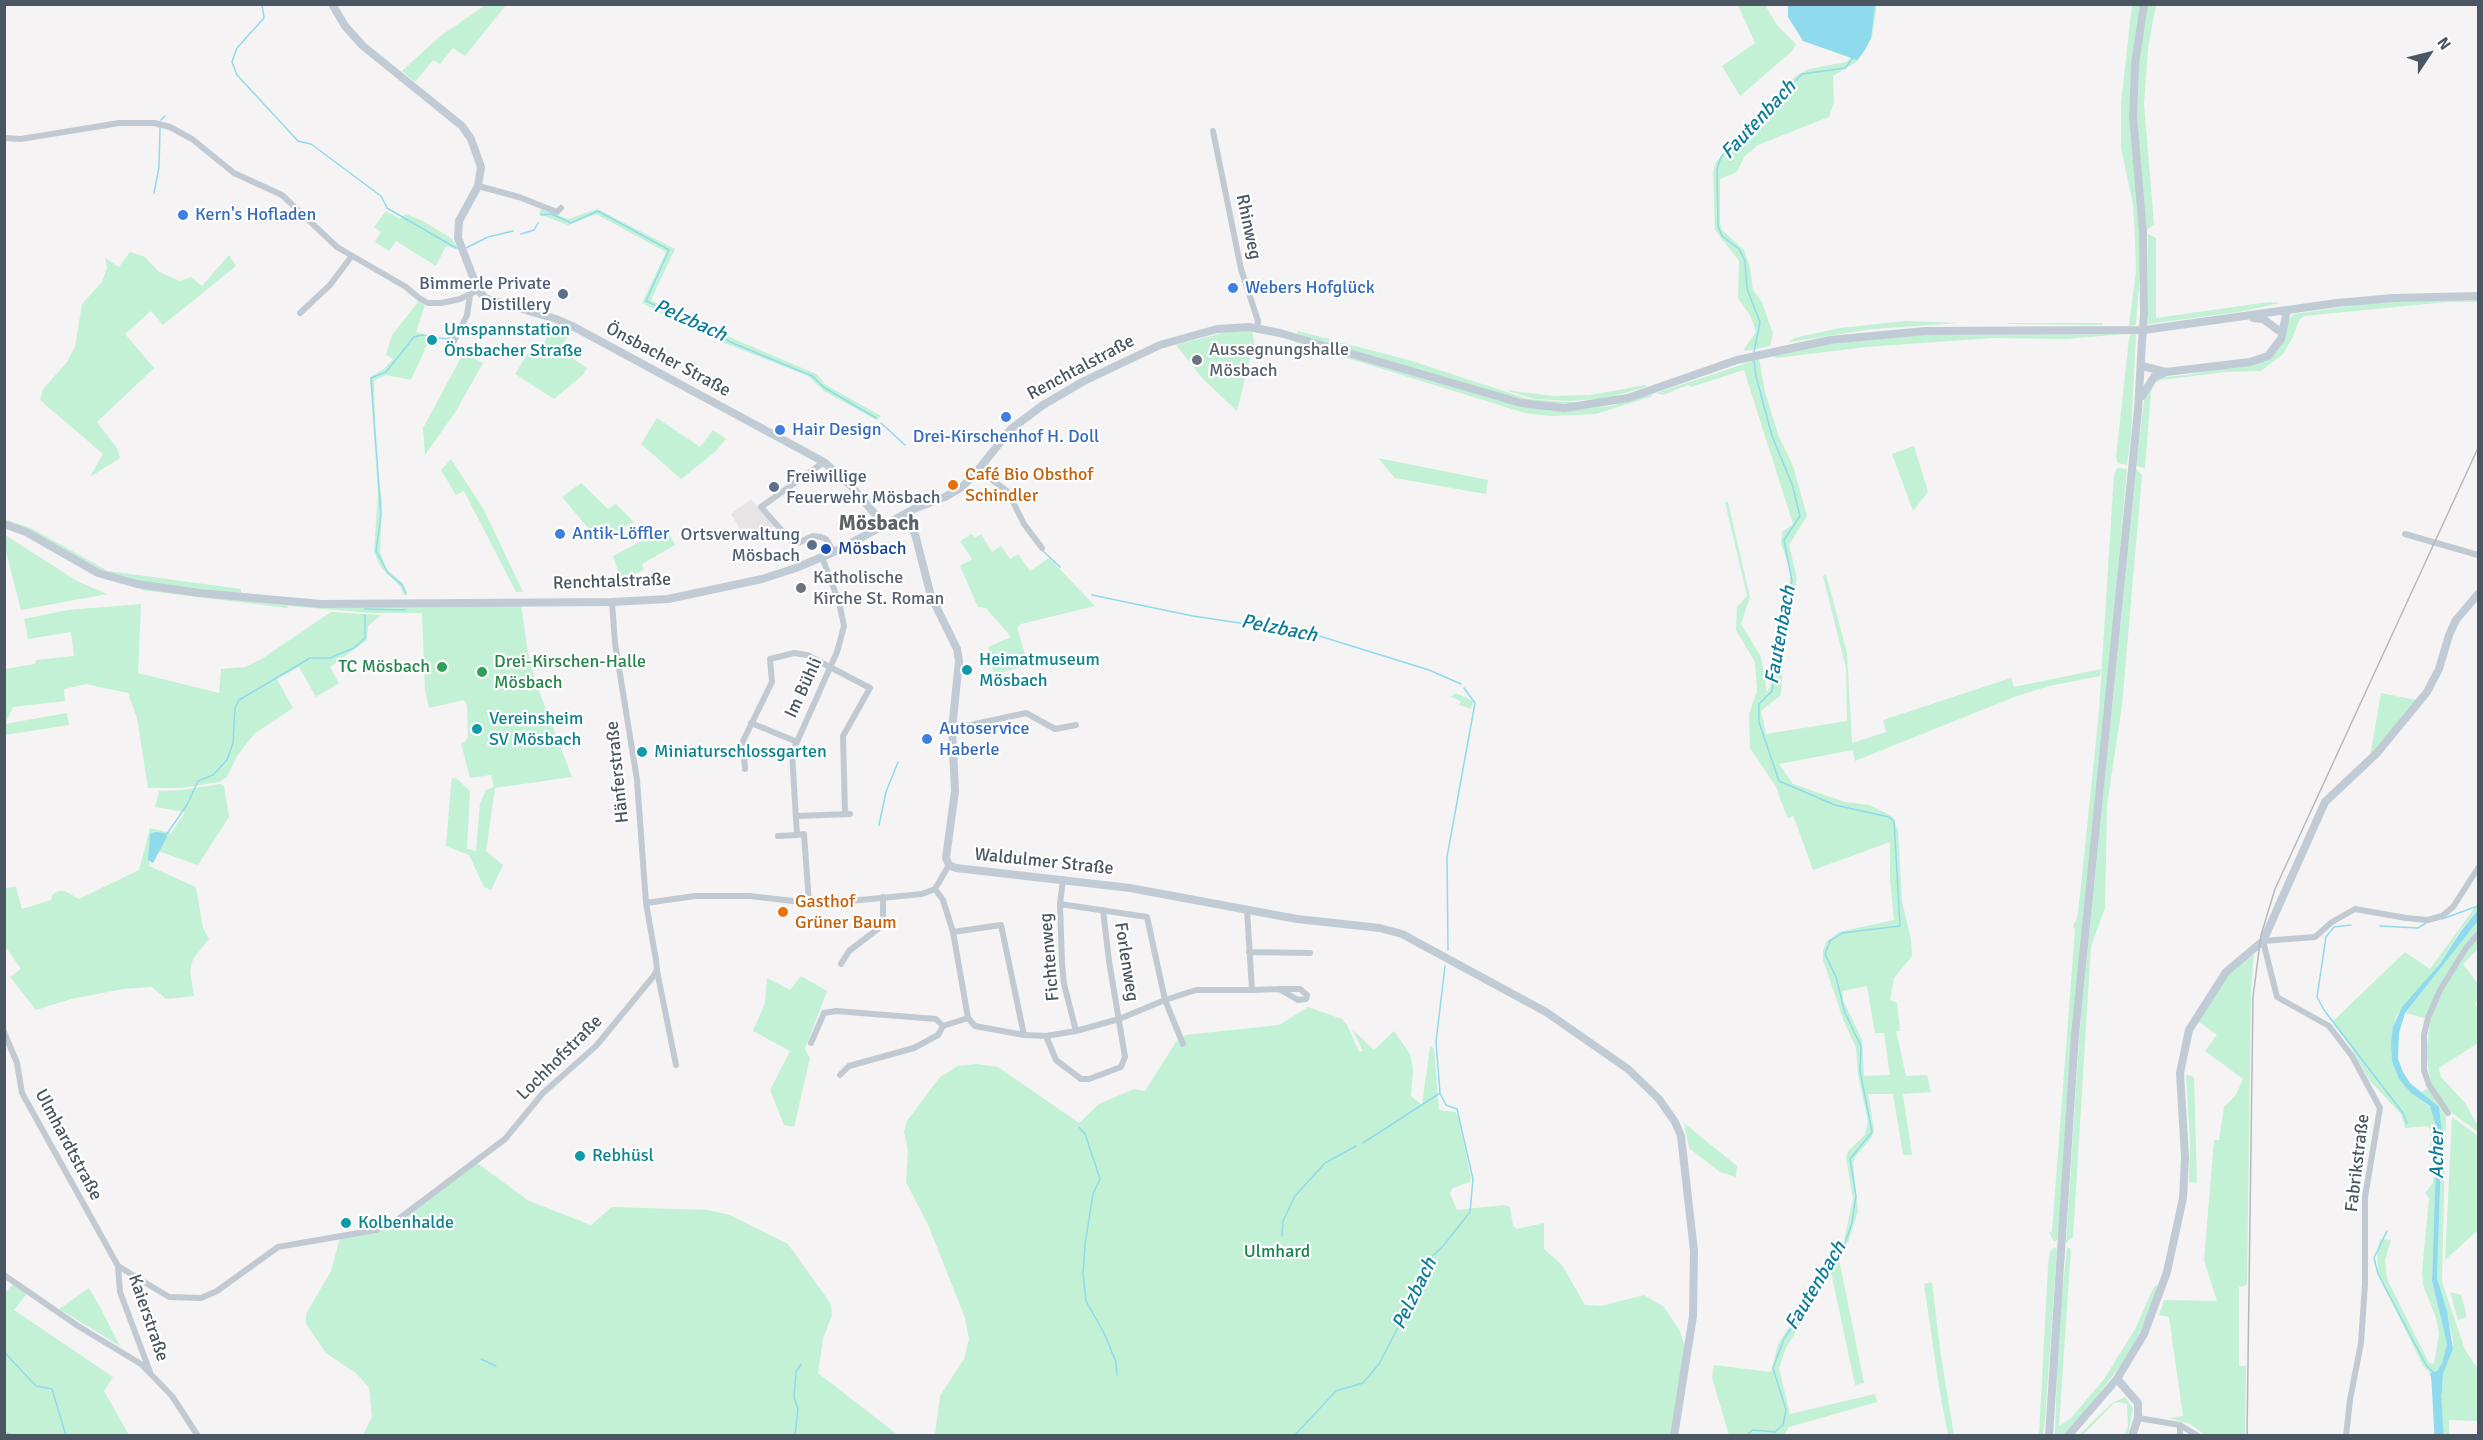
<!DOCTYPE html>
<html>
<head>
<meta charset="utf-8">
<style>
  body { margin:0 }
  #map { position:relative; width:2483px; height:1440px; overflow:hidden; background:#f5f3f3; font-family:Signika,sans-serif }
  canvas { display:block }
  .frame { position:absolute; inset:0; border:6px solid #4a5661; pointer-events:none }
  .north { position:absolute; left:2399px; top:24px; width:60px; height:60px; -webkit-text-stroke:4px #fff; paint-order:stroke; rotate:55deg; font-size:16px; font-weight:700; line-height:24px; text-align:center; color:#4a5661 }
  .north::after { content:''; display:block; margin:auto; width:21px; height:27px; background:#4a5661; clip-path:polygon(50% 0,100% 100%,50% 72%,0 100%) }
</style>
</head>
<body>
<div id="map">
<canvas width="2483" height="1440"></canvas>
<div class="frame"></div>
<div class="north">N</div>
</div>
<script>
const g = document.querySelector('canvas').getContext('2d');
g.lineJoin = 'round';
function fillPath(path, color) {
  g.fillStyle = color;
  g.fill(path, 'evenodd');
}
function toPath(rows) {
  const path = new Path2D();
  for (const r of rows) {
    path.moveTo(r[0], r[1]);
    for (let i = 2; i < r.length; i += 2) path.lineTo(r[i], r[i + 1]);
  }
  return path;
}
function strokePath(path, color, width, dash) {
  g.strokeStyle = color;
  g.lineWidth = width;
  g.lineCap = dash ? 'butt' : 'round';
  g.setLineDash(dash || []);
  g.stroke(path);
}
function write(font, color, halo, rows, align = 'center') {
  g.font = font + ' Signika,sans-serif';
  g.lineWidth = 4.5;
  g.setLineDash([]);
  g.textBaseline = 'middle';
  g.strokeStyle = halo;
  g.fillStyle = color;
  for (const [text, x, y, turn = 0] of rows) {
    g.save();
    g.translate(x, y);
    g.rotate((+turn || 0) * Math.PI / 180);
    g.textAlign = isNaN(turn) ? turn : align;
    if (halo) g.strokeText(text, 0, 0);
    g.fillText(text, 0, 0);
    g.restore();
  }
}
fillPath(toPath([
  [751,499,774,526,747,541,731,514]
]), '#e6e4e5');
fillPath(toPath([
  [487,4,506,5,465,56,453,48,440,64,433,60,415,82,402,71,439,37],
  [1738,5,1765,5,1777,25,1796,44,1792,51,1740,96,1722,66,1755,43],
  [1854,5,1877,5,1872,37,1858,61,1833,76,1834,102,1829,117,1758,145,1744,157,1737,172,1720,179,1720,223,1722,230,1744,250,1750,267,1753,290,1762,302,1773,334,1770,346,1746,351,1744,349,1756,332,1751,317,1738,298,1739,261,1715,230,1713,172,1716,162,1763,107,1797,75,1809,69,1846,62,1852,56],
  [2132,5,2140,5,2131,68,2129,119,2139,219,2140,271,2136,325,2129,326,2136,271,2135,240,2133,204,2121,148,2121,103],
  [2146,5,2156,5,2148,48,2144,104,2154,224,2147,230,2136,134,2135,94],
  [541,209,568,219,597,209,675,249,651,300,678,315,816,374,826,385,881,416,877,420,824,391,808,376,702,334,642,303,666,252,596,214,568,225,539,214],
  [386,211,400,219,406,214,423,221,452,239,459,250,446,246,436,266,396,241,389,251,375,242,381,232,374,227],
  [2148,234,2156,238,2156,318,2269,302,2280,303,2239,312,2148,324],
  [130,252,145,257,159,272,180,281,191,277,202,286,229,255,236,266,163,325,151,311,125,334,154,368,97,422,117,448,120,458,90,477,103,454,40,400,43,389,67,362,75,347,82,304,102,282,107,268,105,258,119,267],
  [2478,298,2478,302,2447,302,2304,316,2299,320,2293,337,2283,354,2261,371,2226,372,2161,380,2155,383,2151,392,2145,468,2136,466,2145,393,2148,387,2161,377,2188,375,2271,357,2281,346,2288,320,2294,314,2371,303],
  [419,301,425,305,416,332,431,336,411,380,386,375,374,381,376,459,382,500,380,552,387,570,403,583,407,595,404,595,400,586,381,567,374,552,378,493,370,377,384,369,393,359,386,355,392,335],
  [1906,321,1960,323,1873,329,1789,342,1794,338,1840,328],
  [555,322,570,330,561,350,587,368,583,375,554,399,515,374,530,350,534,352,537,348,540,350],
  [2102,323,2102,325,2008,324,2008,323],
  [1229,331,1252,331,1254,342,1237,411,1203,379,1176,345],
  [1298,331,1412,361,1528,399,1579,403,1618,398,1566,404,1534,402,1488,391,1297,334],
  [2136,333,2131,436,2127,465,2118,463,2116,457,2129,339,2130,335],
  [2124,334,2066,339,1993,338,1866,347,1776,358,1773,356,1811,346,1914,335],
  [1295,342,1295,341,1501,401,1579,409,1610,406,1651,394,1653,396,1596,414,1550,416,1525,413],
  [464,352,483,363,456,411,425,455,423,428],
  [1759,359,1765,392,1779,437,1793,466,1807,516,1789,545,1797,578,1784,643,1781,695,1761,711,1766,734,1847,721,1846,668,1823,576,1826,574,1847,653,1852,743,1886,732,1883,720,2011,678,2014,687,2101,669,2100,676,2049,686,2017,696,1855,761,1853,750,1779,764,1793,784,1845,802,1869,805,1892,816,1898,830,1902,901,1911,939,1912,956,1894,978,1890,1000,1897,1003,1900,1031,1896,1031,1906,1076,1927,1075,1931,1092,1903,1094,1912,1155,1903,1155,1893,1094,1868,1094,1874,1129,1872,1137,1855,1157,1853,1163,1858,1211,1848,1243,1844,1240,1853,1199,1846,1158,1848,1151,1865,1135,1868,1121,1858,1075,1856,1048,1843,1019,1823,960,1823,951,1826,942,1839,932,1894,920,1890,879,1890,842,1813,870,1793,815,1790,818,1787,817,1776,787,1750,748,1749,714,1757,691,1755,662,1736,630,1737,607,1747,596,1725,502,1728,502,1750,597,1741,624,1761,657,1767,692,1770,687,1791,573,1781,543,1782,532,1793,524,1744,370,1691,387,1688,385,1663,395,1656,393],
  [1867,986,1875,1033,1884,1033,1890,1075,1864,1076,1862,1040,1843,1000,1843,991],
  [1645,385,1647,387,1606,398,1572,401,1535,399,1505,390,1553,396,1591,395],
  [657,418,700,447,713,430,726,439,715,452,681,479,641,444],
  [1914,446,1928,492,1913,511,1892,454],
  [1378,458,1488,480,1486,494,1395,478],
  [451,459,484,510,523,592,516,592,464,491,456,495,441,470],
  [2117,468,2127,469,2058,1239,2054,1242,2049,1232,2052,1232,2075,929,2073,926,2077,919,2081,886,2099,711,2114,474],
  [2136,469,2142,475,2122,705,2107,805,2105,908,2091,946,2073,1237,2066,1243,2080,1027],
  [581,483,608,509,616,504,634,522,599,541,562,497],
  [4,519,31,528,108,571,241,589,241,595,148,584,95,569],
  [666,528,675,545,642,564,644,570,621,580,613,556],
  [972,534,975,538,981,534,992,552,1001,546,1010,559,1018,554,1030,571,1049,558,1095,606,1021,624,1017,627,1028,665,994,675,988,647,1011,637,986,608,978,607,960,566,972,559,960,541],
  [5,535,77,581,107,594,21,610,5,548],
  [142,587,224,598,521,604,528,653,536,683,572,777,495,788,486,851,503,865,491,890,484,887,469,855,446,846,451,785,452,778,457,779,470,791,467,849,476,851,480,803,486,790,494,787,491,775,470,778,461,743,465,742,468,737,467,706,464,700,429,708,425,690,422,613,372,613,288,606,287,608,141,590],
  [141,604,138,673,219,693,221,669,245,667,260,660,331,612,381,615,368,626,367,640,330,667,339,683,326,691,316,697,299,667,277,679,293,708,255,733,237,756,227,777,219,782,182,788,148,788,137,718,128,693,86,684,64,689,65,701,13,707,5,724,67,713,69,725,5,735,5,669,35,664,36,660,74,656,71,632,28,639,24,619,68,610],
  [1456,693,1473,701,1471,709,1459,705,1461,701,1451,697],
  [2381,693,2416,700,2370,757],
  [221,784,224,786,229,817,198,865,158,851,163,843,150,834,149,866,196,887,203,928,209,939,193,959,190,971,194,996,166,999,152,987,123,989,71,999,36,1010,10,977,21,969,5,946,4,888,16,887,22,909,51,900,52,895,58,891,65,891,79,899,139,870,150,828,171,833,185,812,155,807,159,791,182,790],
  [2478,903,2478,910,2460,931,2440,964,2396,1016,2391,1042,2411,1093,2433,1109,2437,1129,2432,1281,2447,1344,2442,1363,2437,1371,2430,1373,2423,1366,2378,1274,2377,1252,2380,1239,2391,1240,2385,1260,2387,1279,2429,1363,2434,1364,2439,1333,2436,1318,2423,1285,2422,1272,2429,1198,2425,1193,2433,1183,2435,1151,2430,1150,2431,1130,2427,1126,2405,1128,2401,1114,2370,1081,2350,1046,2332,1022,2405,952,2430,969],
  [2478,921,2478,928,2440,986,2425,1018,2405,1013],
  [2478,938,2478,949,2463,964,2478,984,2478,999,2475,1004,2478,1010,2478,1043,2439,1068,2441,1077,2465,1103,2478,1126,2478,1132,2452,1113,2431,1086,2426,1053,2430,1020,2443,989,2457,964],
  [2254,954,2251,987,2247,1285,2239,1287,2239,1366,2246,1366,2245,1435,2205,1435,2190,1424,2169,1418,2183,1416,2169,1317,2159,1315,2164,1300,2217,1301,2204,1260,2214,1140,2219,1140,2224,1107,2236,1095,2243,1079,2205,1051,2217,1035,2198,1021,2230,972],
  [801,976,827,991,805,1049,810,1058,794,1127,784,1125,770,1090,790,1051,753,1031,765,1003,767,978,790,990],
  [1308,1007,1342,1019,1347,1025,1359,1052,1363,1051,1352,1029,1374,1050,1394,1031,1410,1054,1413,1069,1411,1096,1422,1105,1430,1047,1434,1048,1439,1110,1455,1112,1458,1116,1471,1178,1470,1182,1453,1188,1450,1193,1457,1210,1504,1205,1510,1207,1513,1226,1517,1229,1544,1223,1544,1249,1562,1265,1585,1305,1601,1306,1644,1295,1664,1307,1680,1331,1686,1350,1672,1435,935,1435,940,1396,964,1359,969,1339,965,1318,929,1227,906,1182,908,1150,904,1132,907,1121,939,1078,958,1066,977,1064,998,1067,1079,1123,1099,1104,1134,1089,1145,1091,1176,1042,1185,1035,1279,1025],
  [2186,1075,2194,1077,2197,1183,2189,1182,2190,1143],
  [2429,1087,2446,1112,2442,1282,2465,1350,2478,1369,2478,1421,2449,1420,2449,1435,2435,1435,2435,1433,2434,1393,2442,1393,2443,1374,2453,1349,2453,1340,2437,1278,2442,1132,2438,1107,2421,1093],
  [2452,1117,2478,1136,2478,1230,2445,1260],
  [1684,1123,1737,1166,1736,1177,1720,1172,1689,1148],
  [477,1163,529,1201,591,1225,612,1207,708,1210,730,1215,788,1244,831,1304,832,1315,823,1339,818,1373,898,1435,363,1435,372,1417,369,1388,357,1374,326,1353,306,1324,306,1314,331,1271,340,1238,373,1232],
  [1843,1243,1847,1247,1839,1259,1864,1383,1855,1385,1831,1272,1786,1348,1779,1368,1790,1414,1875,1394,1877,1402,1789,1427,1784,1435,1729,1435,1712,1378,1714,1365,1771,1372,1778,1344],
  [2054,1247,2057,1249,2045,1419,2043,1435,2039,1436,2048,1266,2050,1252],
  [2067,1247,2071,1249,2059,1426,2071,1418,2104,1379,2135,1329,2153,1289,2156,1285,2160,1286,2138,1337,2124,1361,2079,1420,2064,1435,2055,1435,2058,1332],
  [1932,1282,1940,1350,1954,1435,1948,1435,1939,1387,1924,1284],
  [14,1283,28,1292,14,1310,113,1377,104,1391,129,1435,5,1435,4,1294],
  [89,1288,101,1309,120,1346,59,1309],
  [2450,1292,2461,1295,2467,1317,2458,1320],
  [2125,1397,2133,1408,2128,1435,2124,1435,2128,1426,2127,1404,2119,1402,2114,1403,2083,1435,2078,1436,2112,1403]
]), '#c3f1d5');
fillPath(toPath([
  [1788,5,1875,5,1871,38,1865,50,1857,60,1803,41,1788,17],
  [155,832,165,833,167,837,153,863,148,860,150,834],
  [2478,910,2478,921,2405,1013,2399,1033,2398,1059,2403,1072,2410,1083,2439,1107,2442,1132,2437,1278,2447,1312,2453,1349,2443,1374,2442,1393,2434,1393,2430,1373,2437,1371,2442,1363,2447,1344,2432,1281,2437,1129,2430,1106,2411,1093,2399,1079,2392,1061,2391,1042,2393,1027,2402,1007,2440,964,2461,931]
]), '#90daee');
strokePath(toPath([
  [262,4,264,18,237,48,232,62,237,75,298,141,311,144,381,196,387,208,456,248],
  [161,120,165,116],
  [154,193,159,167,160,128],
  [541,215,552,214,571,223,598,211,669,250,646,301,735,344,812,376,825,388,876,418],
  [521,234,534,230,538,223],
  [466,248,488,237,513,231],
  [1754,352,1760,322,1747,289,1745,261,1739,249,1722,236,1718,226,1717,169,1721,157,1802,74,1845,68,1853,58],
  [881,423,905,445],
  [977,479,986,479],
  [1043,551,1060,567],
  [406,593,402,585,388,573,376,551,381,515,371,378,386,372,414,337,422,335,446,339,453,336],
  [1092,595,1193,616,1313,634,1429,670,1461,684],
  [365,609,405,610],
  [879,825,886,792,898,762],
  [166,835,187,805,198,781,213,775,227,760,233,743,235,708,239,700,310,658,330,658,354,648,365,638,365,615],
  [2442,919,2478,906],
  [2351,925,2334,927,2326,937,2317,997,2324,1010,2403,1113,2407,1123],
  [2380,926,2418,928,2426,923],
  [1448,950,1447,857,1475,703,1464,688],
  [1079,1127,1085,1134,1100,1179,1093,1194,1085,1244,1083,1274,1086,1301,1104,1333,1116,1362,1117,1375],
  [1363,1143,1440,1093],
  [2387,1231,2374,1258,2378,1274,2426,1365,2433,1372],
  [1282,1236,1283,1221,1295,1196,1325,1163,1356,1146],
  [4,1352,36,1386,52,1389,66,1436],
  [481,1359,496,1366],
  [795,1436,798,1409,794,1397,796,1372,801,1364],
  [1294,1436,1336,1391,1363,1383,1379,1364,1414,1297,1426,1262,1443,1246,1470,1212,1473,1179,1457,1109,1446,1105,1440,1093,1436,1042,1445,966],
  [1745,1436,1753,1430,1775,1432,1783,1425,1786,1410,1773,1368,1784,1339,1843,1249,1852,1223,1856,1196,1850,1159,1872,1132,1860,1071,1861,1046,1845,1013,1836,977,1825,954,1830,941,1842,933,1900,926,1894,821,1889,817,1835,805,1779,781,1759,722,1759,704,1772,691,1792,581,1784,540,1800,516,1792,484,1772,436,1756,376,1754,360]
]), '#90daee', 1.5);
strokePath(toPath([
  [2436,1381,2439,1436]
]), '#90daee', 9);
strokePath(toPath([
  [1213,131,1241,269,1258,321,1257,328],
  [4,138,21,139,119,123,154,123,170,127,192,139,234,173,282,195,337,247,406,287,419,298,428,303,441,303,460,299,478,290],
  [478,186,519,197,557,212,561,208],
  [300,313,330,285,351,257],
  [454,341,467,315,470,295],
  [824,462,761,507,792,542,798,543,813,536,821,537,826,539,834,552],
  [978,469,1008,492,1024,524,1042,548],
  [2405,534,2478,555],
  [751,723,795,741],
  [952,729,1026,713,1055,729,1076,725],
  [745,769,743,741,772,682,770,659,794,653,807,655,870,688,843,736,845,813],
  [797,816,850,814],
  [778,836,797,835],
  [1063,879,1060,904,1062,963,1064,984,1076,1031],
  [935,889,943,900,953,932,968,1018,975,1026,1024,1035,1046,1036,1076,1031,1119,1019,1165,1000,1196,990,1252,990,1247,910],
  [646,903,695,896,750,896,819,904,922,894,935,889,949,865],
  [809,903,804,834,797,835,792,753,837,652,844,626,839,602,822,557],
  [1060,904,1147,917,1165,1000,1183,1044],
  [953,932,1001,925,1024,1035],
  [1249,952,1310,953],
  [841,964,849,951,879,928,883,916,883,897],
  [657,971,676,1065],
  [1252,990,1279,989,1300,989,1307,995,1306,999,1298,1000,1279,989],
  [4,1032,17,1063,22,1093,118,1266],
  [1046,1036,1056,1060,1081,1079,1089,1079,1121,1067,1125,1057,1109,961,1103,910],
  [811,1043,824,1013,836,1011,936,1019,943,1026],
  [840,1075,849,1066,914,1048,938,1035,943,1026,968,1018],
  [2448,1113,2429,1085,2424,1070,2424,1035,2428,1018,2440,990,2466,948,2478,934],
  [118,1266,169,1297,201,1298,217,1291,278,1247,376,1230,396,1221,505,1139,543,1093,596,1046,652,978,657,970,656,960,646,903,637,780,615,643,612,602],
  [118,1266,120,1292,150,1372],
  [4,1275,78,1326,141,1364,172,1396,198,1436],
  [2138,1418,2180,1425,2198,1436],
  [2180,1425,2180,1436],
  [4,1435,8,1436],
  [2346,1436,2350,1400,2361,1343,2365,1284,2365,1197,2380,1108,2352,1056,2329,1026,2277,997,2263,941,2315,937,2332,922,2355,909,2406,918,2428,920,2442,916,2453,907,2478,868]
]), '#c1cad2', 6);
strokePath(toPath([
  [332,4,345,26,363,46,462,126,471,139,481,167,478,186,459,221,458,238,478,290,485,298,556,319,576,328,824,462,851,486,885,526],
  [2144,313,2143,232,2133,117,2135,64,2144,4],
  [2253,318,2263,319,2278,330],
  [2142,366,2166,372,2250,362,2268,356,2281,339,2287,310],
  [2142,396,2154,377,2166,372],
  [902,516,915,534,931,596,957,649,959,661,952,729,955,791,946,858,949,865,956,868,1130,888,1297,919,1380,928,1402,934,1546,1012,1628,1069,1659,1099,1675,1122,1681,1136,1694,1251,1693,1316,1674,1436],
  [4,524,26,532,98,573,137,584,199,593,321,604,612,602,668,599,762,579,796,568,834,552,916,508,945,497,962,487,974,475,1011,429,1043,405,1084,381,1160,345,1217,329,1249,327,1280,333,1521,403,1564,408,1628,398,1737,360,1830,340,1925,331,2144,330,2337,303,2393,298,2478,296],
  [2117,1379,2138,1403,2138,1418,2132,1436],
  [2049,1436,2075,1035,2138,410,2142,342],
  [2068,1436,2117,1379,2144,1334,2167,1272,2183,1198,2185,1157,2180,1073,2189,1030,2226,972,2263,941,2325,802,2377,753,2427,692,2439,669,2449,635,2456,620,2478,594]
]), '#c1cbd6', 8);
strokePath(toPath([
  [2247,1436,2253,997,2261,935,2275,889,2478,448]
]), '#b5b8bd', 1.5);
strokePath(toPath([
  [2142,342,2144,313]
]), '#c1cbd6', 8);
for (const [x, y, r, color] of [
  [183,215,6,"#3f7fe0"],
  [1233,288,6,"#3f7fe0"],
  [563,294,6,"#5c6f8a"],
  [432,340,6,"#0f9aa8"],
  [1197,360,6,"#6b7280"],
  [1006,417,6,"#3f7fe0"],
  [780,430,6,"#3f7fe0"],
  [953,485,6,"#e8710a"],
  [774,487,6,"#5c6f8a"],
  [560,534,6,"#3f7fe0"],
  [812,545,6,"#5c6f8a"],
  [826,549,6,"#1a4fb4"],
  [801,588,6,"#6b7280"],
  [442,667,6,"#2e9e5b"],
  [967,670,6,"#0f9aa8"],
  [482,672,6,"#2e9e5b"],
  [477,729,6,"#0f9aa8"],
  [927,739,6,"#3f7fe0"],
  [642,752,6,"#0f9aa8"],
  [783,912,6,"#e8710a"],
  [580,1156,6,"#0f9aa8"],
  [346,1223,6,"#0f9aa8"]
]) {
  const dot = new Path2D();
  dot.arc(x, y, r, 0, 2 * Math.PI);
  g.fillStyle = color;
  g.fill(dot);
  strokePath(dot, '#fff', 2);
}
write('18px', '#366cbe', '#fff', [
  ["Kern's Hofladen",195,215],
  ["Webers Hofglück",1245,288],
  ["Hair Design",792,430],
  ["Drei-Kirschenhof H. Doll",1006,437,"center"],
  ["Antik-Löffler",572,534],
  ["Autoservice",939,729],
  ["Haberle",939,750]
], 'left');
write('18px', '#4a5661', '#fff', [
  ["Rhinweg",1248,227,78],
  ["Önsbacher Straße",668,360,28],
  ["Renchtalstraße",1081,368,-28],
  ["Renchtalstraße",612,582,-2],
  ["Im Bühli",804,688,-65],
  ["Hänferstraße",618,772,-96],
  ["Waldulmer Straße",1044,862,6],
  ["Fichtenweg",1050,957,-95],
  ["Forlenweg",1126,962,81],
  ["Lochhofstraße",560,1058,-45],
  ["Ulmhardtstraße",68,1145,62],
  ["Fabrikstraße",2358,1163,-83],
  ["Kaierstraße",148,1318,71]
]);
write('18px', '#4e5e75', '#fff', [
  ["Bimmerle Private",551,284],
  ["Distillery",551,305],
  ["Freiwillige",786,477,"left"],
  ["Feuerwehr Mösbach",786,498,"left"],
  ["Ortsverwaltung",800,535],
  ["Mösbach",800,556]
], 'right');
write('18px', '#0d838f', '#fff', [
  ["Umspannstation",444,330],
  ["Önsbacher Straße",444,351],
  ["Heimatmuseum",979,660],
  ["Mösbach",979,681],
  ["Vereinsheim",489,719],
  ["SV Mösbach",489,740],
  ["Miniaturschlossgarten",654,752],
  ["Rebhüsl",592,1156],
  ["Kolbenhalde",358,1223]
], 'left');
write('18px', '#5b616d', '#fff', [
  ["Aussegnungshalle",1209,350],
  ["Mösbach",1209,371],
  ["Katholische",813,578],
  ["Kirche St. Roman",813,599]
], 'left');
write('18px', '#c56008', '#fff', [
  ["Café Bio Obsthof",965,475],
  ["Schindler",965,496],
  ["Gasthof",795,902],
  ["Grüner Baum",795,923]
], 'left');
write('18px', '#164399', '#fff', [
  ["Mösbach",838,549]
], 'left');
write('18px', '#27864d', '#fff', [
  ["Drei-Kirschen-Halle",494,662],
  ["Mösbach",494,683],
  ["TC Mösbach",430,667,"right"]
], 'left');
write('18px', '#17864f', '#fff', [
  ["Ulmhard",1277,1252]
]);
write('italic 20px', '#0c7c9b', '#fff', [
  ["Fautenbach",1759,120,-47],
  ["Pelzbach",690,321,24],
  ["Pelzbach",1279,629,11],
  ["Fautenbach",1781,635,-80],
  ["Acher",2438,1154,-90],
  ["Fautenbach",1816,1286,-59],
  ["Pelzbach",1415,1294,-64]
]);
write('bold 21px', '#5f6368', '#fff', [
  ["Mösbach",879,524]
]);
</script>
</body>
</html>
